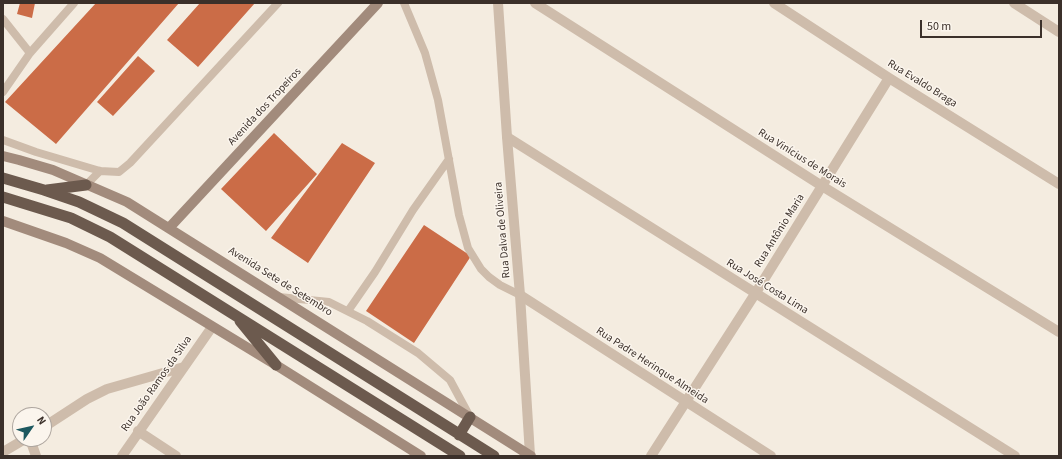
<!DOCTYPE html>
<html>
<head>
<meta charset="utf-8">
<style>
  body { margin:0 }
  #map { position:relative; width:1062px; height:459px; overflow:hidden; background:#f4ece0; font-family:"Source Sans 3",sans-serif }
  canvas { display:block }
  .frame { position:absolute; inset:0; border:4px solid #3b302a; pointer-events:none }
  .north { position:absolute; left:12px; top:407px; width:40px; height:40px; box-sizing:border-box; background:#fbf5ed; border:1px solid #aea69f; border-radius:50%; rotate:56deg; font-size:11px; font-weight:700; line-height:16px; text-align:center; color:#3b302a }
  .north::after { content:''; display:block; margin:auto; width:14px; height:18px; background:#1d585f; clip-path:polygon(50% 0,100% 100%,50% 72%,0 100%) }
  .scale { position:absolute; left:920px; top:20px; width:122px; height:18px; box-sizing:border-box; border:2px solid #3b302a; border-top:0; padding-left:5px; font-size:12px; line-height:14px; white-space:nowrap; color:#3b302a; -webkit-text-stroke:3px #fbf5ed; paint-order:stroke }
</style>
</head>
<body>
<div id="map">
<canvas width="1062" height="459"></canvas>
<div class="frame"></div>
<div class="north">N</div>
<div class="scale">50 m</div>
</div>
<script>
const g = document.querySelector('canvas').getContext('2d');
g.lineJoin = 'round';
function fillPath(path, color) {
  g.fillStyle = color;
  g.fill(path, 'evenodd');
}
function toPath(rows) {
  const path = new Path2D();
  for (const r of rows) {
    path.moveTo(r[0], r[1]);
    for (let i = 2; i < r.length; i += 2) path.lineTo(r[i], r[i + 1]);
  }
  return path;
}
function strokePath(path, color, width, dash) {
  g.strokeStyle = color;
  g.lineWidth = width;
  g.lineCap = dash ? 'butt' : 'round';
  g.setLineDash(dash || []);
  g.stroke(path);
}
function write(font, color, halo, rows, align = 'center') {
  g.font = font + ' "Source Sans 3",sans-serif';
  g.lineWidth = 3;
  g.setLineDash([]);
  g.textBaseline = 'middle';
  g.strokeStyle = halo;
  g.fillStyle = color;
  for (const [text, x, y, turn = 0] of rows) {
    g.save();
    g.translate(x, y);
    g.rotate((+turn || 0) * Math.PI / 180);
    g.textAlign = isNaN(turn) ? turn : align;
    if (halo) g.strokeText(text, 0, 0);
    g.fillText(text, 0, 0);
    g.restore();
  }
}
fillPath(toPath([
  [20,3,35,3,32,18,17,14],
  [96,3,179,3,56,144,5,102],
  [200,3,255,3,198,67,167,40],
  [138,56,155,71,113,116,97,102],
  [274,133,317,174,266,231,221,189],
  [342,143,375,163,308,263,271,238],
  [424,225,471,256,414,343,366,311]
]), '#cb6c47');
strokePath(toPath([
  [404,3,425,53,438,100,459,215,468,248,481,269,489,277,500,285,520,295],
  [3,19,30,53],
  [3,92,30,53,74,3],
  [3,140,36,152,100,171,119,172,130,163,278,3],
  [86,185,100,171],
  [279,297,329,302,367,321,418,353,450,380,470,417],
  [348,311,375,272,413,210,449,159]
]), '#cebcab', 8);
strokePath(toPath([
  [535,3,822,186,1059,332],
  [774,3,889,78,1059,184],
  [1014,3,1059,32],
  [507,137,1015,456],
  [520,295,771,456],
  [44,427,87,399,107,389,184,367],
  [138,431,176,456],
  [30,439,36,456],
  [3,452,25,439],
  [122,456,212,327],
  [651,456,755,294,889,78]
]), '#cebcab', 10);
strokePath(toPath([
  [498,3,507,137,520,295,530,455]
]), '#cebcab', 10);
strokePath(toPath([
  [3,156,19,160,53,170,127,202,531,456],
  [3,221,66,243,100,258,276,365,421,456],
  [169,228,378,3]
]), '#a28b7c', 10);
strokePath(toPath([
  [3,178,44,190,79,202,123,223,494,456],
  [47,190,86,185],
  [3,197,71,218,110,237,460,456],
  [240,321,276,365],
  [459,435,470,417]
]), '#6c5a4e', 11);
write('11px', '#3b302a', '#fbf5ed', [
  ["Rua Evaldo Braga",922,84,32],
  ["Avenida dos Tropeiros",265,107,-47],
  ["Rua Vinícius de Morais",802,159,32],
  ["Rua Dalva de Oliveira",503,230,-95],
  ["Rua Antônio Maria",780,231,-58],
  ["Avenida Sete de Setembro",280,282,32],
  ["Rua José Costa Lima",767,287,32],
  ["Rua Padre Herinque Almeida",652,366,33],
  ["Rua João Ramos da Silva",157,384,-55]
]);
</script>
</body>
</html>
